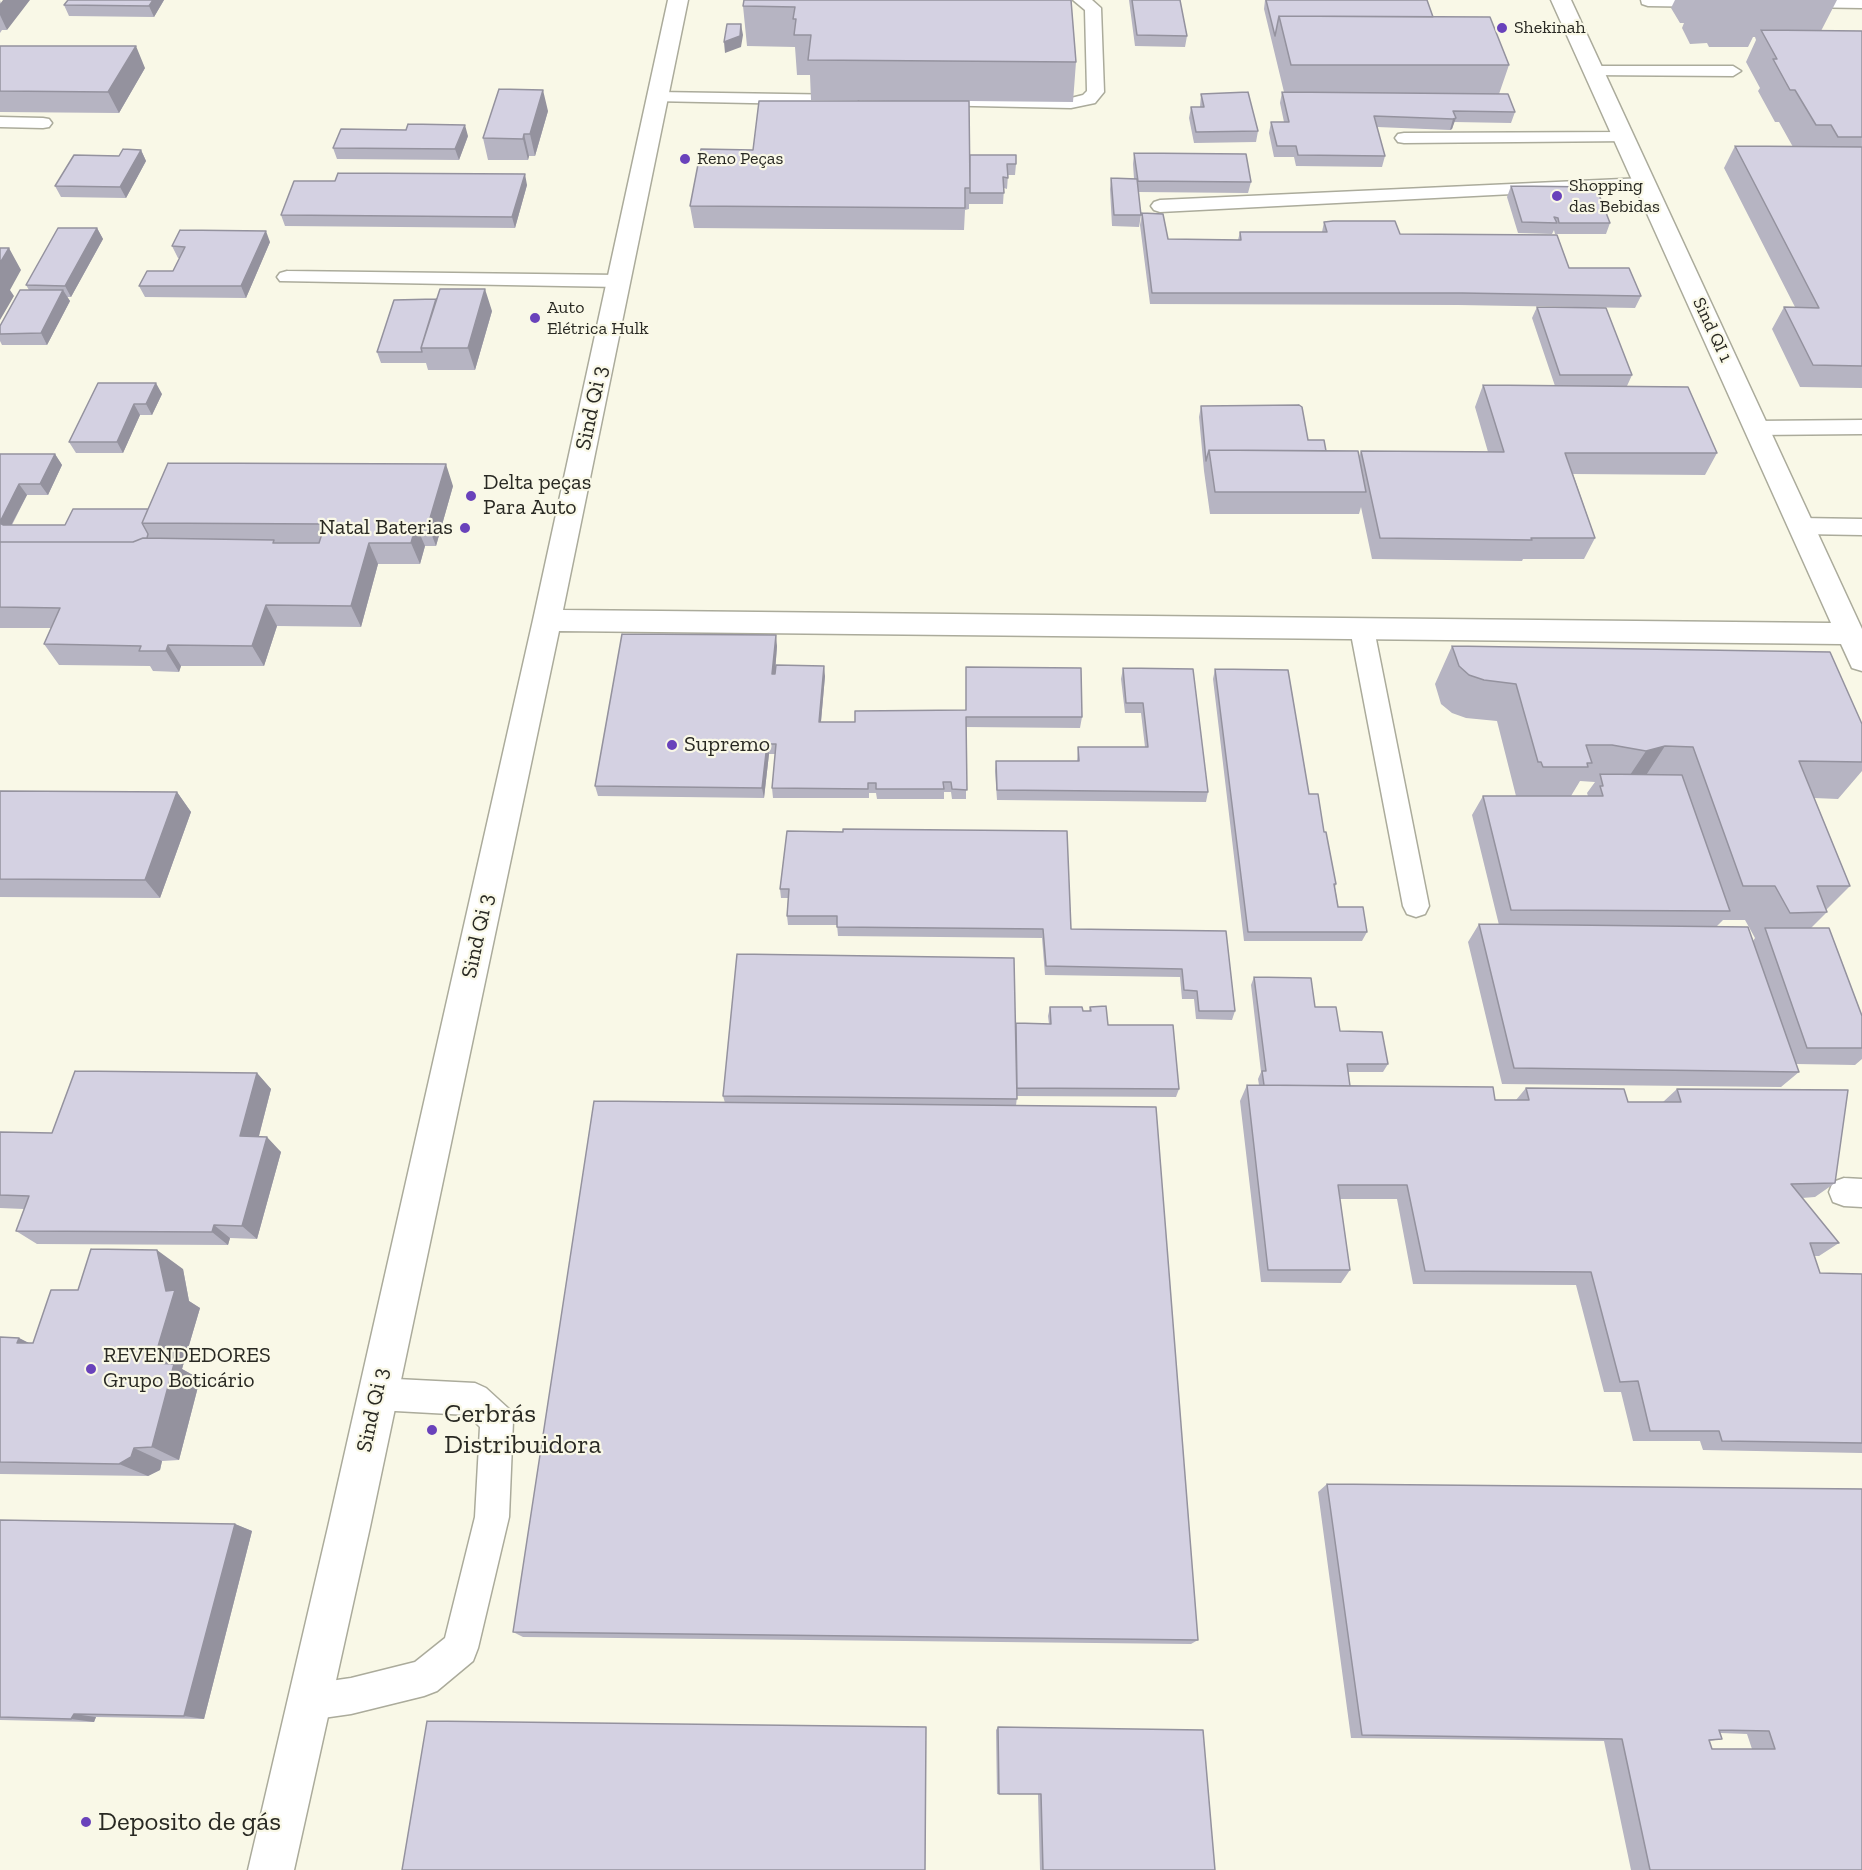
<!DOCTYPE html>
<html>
<head>
<meta charset="utf-8">
<style>
  body { margin:0 }
  canvas { display:block; background:#f9f8e7 }
</style>
</head>
<body>
<canvas width="1862" height="1870"></canvas>
<script>
const g = document.querySelector('canvas').getContext('2d');
g.lineJoin = 'round';
function toPath(rows) {
  const path = new Path2D();
  for (const r of rows) {
    path.moveTo(r[0], r[1]);
    for (let i = 2; i < r.length; i += 2) path.lineTo(r[i], r[i + 1]);
  }
  return path;
}
function strokePath(path, color, width, dash) {
  g.strokeStyle = color;
  g.lineWidth = width;
  g.lineCap = dash ? 'butt' : 'round';
  g.setLineDash(dash || []);
  g.stroke(path);
}
function fillPath(path, color) {
  g.fillStyle = color;
  g.fill(path, 'evenodd');
}
function write(font, color, halo, rows, align = 'center') {
  g.font = font + ' "Zilla Slab",serif';
  g.lineWidth = 4.5;
  g.setLineDash([]);
  g.textBaseline = 'middle';
  g.strokeStyle = halo;
  g.fillStyle = color;
  for (const [text, x, y, turn = 0] of rows) {
    g.save();
    g.translate(x, y);
    g.rotate((+turn || 0) * Math.PI / 180);
    g.textAlign = isNaN(turn) ? turn : align;
    if (halo) g.strokeText(text, 0, 0);
    g.fillText(text, 0, 0);
    g.restore();
  }
}
const lane = toPath([
  [1073,0,1092,0,1101,8,1104,92,1095,103,1071,108,926,105,923,101,926,97,932,96,1071,98,1083,95,1087,91,1085,10,1073,0],
  [1641,0,1718,0,1719,2,1711,7,1648,6,1642,4,1641,0],
  [1793,0,1862,0,1862,8,1800,7,1794,5,1793,0],
  [1593,66,1733,66,1741,71,1733,76,1587,75,1585,71,1587,67,1593,66],
  [658,92,849,95,855,96,858,100,855,104,849,105,652,101,649,97,652,93,658,92],
  [0,117,43,118,49,119,52,123,49,127,43,128,0,127,0,117],
  [1624,132,1630,133,1633,137,1630,141,1404,143,1398,142,1395,138,1398,134,1404,133,1624,132],
  [1644,178,1650,179,1653,183,1650,187,1160,212,1154,210,1151,206,1154,202,1160,200,1644,178],
  [287,271,619,275,626,277,629,281,626,285,619,287,280,281,277,277,280,273,287,271],
  [1862,420,1862,434,1756,435,1749,433,1746,428,1749,423,1756,421,1862,420],
  [1801,518,1862,519,1862,535,1801,534,1793,531,1790,526,1793,521,1801,518],
  [1362,620,1370,623,1374,629,1429,906,1425,914,1416,917,1407,914,1403,906,1350,629,1354,623,1362,620],
  [1844,1178,1862,1179,1862,1207,1844,1206,1833,1202,1829,1192,1833,1182,1844,1178],
  [377,1378,475,1383,486,1388,509,1409,513,1421,509,1517,478,1648,473,1661,437,1691,424,1696,351,1714,309,1720,296,1715,291,1702,296,1689,309,1684,351,1678,415,1662,445,1638,475,1517,480,1427,468,1415,377,1410,366,1405,361,1394,366,1383,377,1378]
]);
const street = toPath([
  [668,0,688,0,563,610,1831,623,1551,0,1571,0,1862,629,1862,671,1852,668,1841,644,559,631,370,1527,294,1870,248,1870,328,1527,533,620,668,0]
]);
strokePath(lane, '#abab9b', 3);
strokePath(street, '#abab9b', 3);
fillPath(lane, '#fff');
fillPath(street, '#fff');
fillPath(toPath([
  [0,0,7,30,2,30,0,33],
  [68,0,164,0,154,17,69,16,64,5],
  [1071,0,1076,62,1073,102,969,101,970,155,1016,164,1015,175,1008,175,1007,189,1004,188,1003,204,969,204,969,202,969,209,965,210,964,230,694,228,690,206,753,150,895,101,811,100,810,75,797,75,795,47,747,46,743,6],
  [1129,0,1180,0,1187,36,1185,47,1135,46],
  [1265,0,1427,0,1433,17,1509,65,1499,94,1515,112,1511,123,1454,122,1452,129,1450,130,1377,127,1385,156,1382,167,1296,166,1294,157,1274,157,1269,133,1271,122,1284,122,1280,103,1282,92,1284,92,1264,9],
  [1675,0,1837,0,1821,31,1862,31,1862,388,1800,387,1772,329,1784,307,1795,307,1724,168,1735,146,1793,147,1779,122,1775,122,1758,91,1760,88,1746,62,1756,40,1755,37,1753,37,1748,47,1709,47,1707,43,1690,44,1682,28,1684,23,1680,23,1671,8],
  [0,46,145,68,119,113,0,112],
  [1201,94,1258,131,1256,142,1194,143,1189,118,1191,107,1200,107],
  [548,111,535,156,529,156,528,160,488,160,483,138],
  [468,136,459,160,337,159,333,148],
  [141,150,146,161,126,198,61,197,55,186,119,156],
  [1134,153,1251,182,1248,193,1138,192,1141,215,1139,227,1112,226,1110,189,1111,178,1134,179,1133,164],
  [335,181,527,185,515,228,285,226,281,215],
  [1511,186,1610,223,1606,234,1555,234,1554,230,1552,234,1518,233,1507,197],
  [1142,213,1168,239,1238,240,1240,232,1322,232,1324,222,1400,234,1569,268,1641,296,1635,308,1458,305,1150,304,1140,225],
  [97,228,103,239,71,297,67,297,70,301,47,345,2,345,0,341,0,326,29,290,26,285],
  [270,242,246,298,145,297,139,286,173,271,180,258,178,258,172,246],
  [1537,307,1632,375,1627,386,1717,453,1705,475,1573,474,1595,538,1584,559,1523,559,1522,561,1372,559,1361,507,1359,514,1210,514,1204,471,1199,417,1201,406,1308,440,1326,451,1359,457,1361,451,1488,452,1475,407,1483,385,1555,386,1532,318],
  [492,311,475,370,428,370,426,363,381,363,377,352],
  [98,383,162,394,152,415,140,415,123,453,76,453,69,442],
  [0,454,55,454,62,465,48,495,27,495,12,525,65,525,148,509,453,486,436,546,425,546,420,564,378,564,361,627,277,626,264,666,181,666,179,672,153,671,150,666,59,665,44,644,51,628,0,628],
  [777,646,775,674,825,676,821,722,855,722,855,711,1082,717,1080,728,966,727,966,799,952,799,951,792,944,792,944,799,877,799,876,793,869,793,869,798,773,798,772,788,775,754,769,754,764,798,598,796,595,786],
  [1452,646,1862,724,1862,771,1838,799,1814,798,1850,886,1826,910,1827,912,1811,928,1862,1016,1862,1059,1855,1065,1796,1064,1799,1072,1781,1087,1502,1084,1468,942,1479,924,1499,925,1472,815,1483,796,1516,796,1497,721,1466,718,1452,713,1441,704,1435,684],
  [1580,781,1595,782,1587,793,1588,796,1571,796],
  [1723,920,1745,920,1755,938,1753,941,1716,927],
  [1123,668,1208,792,1206,802,997,800,995,771,996,761,1077,761,1078,747,1145,747,1141,713,1125,713,1121,679],
  [1215,669,1309,794,1324,832,1336,884,1335,887,1338,907,1367,932,1362,941,1244,941,1213,679],
  [0,791,177,792,191,812,160,898,0,897],
  [787,831,1071,929,1226,931,1235,1011,1232,1020,1196,1019,1194,999,1182,999,1180,977,1045,975,1042,938,838,936,837,925,788,925,787,916,788,898,781,898,780,889],
  [1254,977,1315,1007,1340,1031,1388,1064,1383,1072,1348,1072,1350,1086,1495,1100,1516,1100,1526,1088,1628,1102,1663,1102,1677,1089,1835,1183,1815,1197,1802,1198,1839,1243,1819,1256,1814,1256,1820,1273,1862,1274,1862,1453,1703,1450,1700,1441,1633,1441,1621,1392,1604,1392,1576,1285,1413,1284,1397,1199,1340,1199,1350,1270,1341,1283,1261,1282,1240,1101,1247,1085,1259,1085,1258,1079,1261,1072,1251,985],
  [1050,1007,1083,1011,1089,1011,1090,1007,1108,1025,1179,1089,1176,1097,1017,1096,1016,1106,1198,1640,1191,1644,523,1637,513,1632,725,1103,723,1096,1016,1023,1049,1024,1048,1016],
  [257,1073,271,1089,259,1136,281,1152,257,1239,230,1238,228,1245,37,1244,16,1231,24,1209,0,1208,0,1133,52,1133],
  [183,1269,189,1301,200,1308,182,1369,200,1379,179,1460,162,1461,160,1470,148,1476,0,1474,0,1337,19,1338,29,1343,33,1343,78,1290],
  [1327,1484,1862,1489,1862,1870,1631,1870,1604,1741,1351,1738,1318,1492],
  [1720,1733,1747,1734,1752,1749,1712,1749,1709,1741,1722,1739],
  [0,1520,235,1524,252,1531,204,1719,96,1717,94,1722,0,1720],
  [998,1727,1215,1870,1040,1870,1038,1794,997,1794,996,1730]
]), '#b6b4c2');
fillPath(toPath([
  [3,0,30,0,7,30,0,15,0,4],
  [153,0,164,0,154,17,149,6],
  [741,24,743,35,741,47,725,53,724,42],
  [136,46,145,68,119,113,108,92],
  [543,90,548,111,535,156,530,134],
  [1456,118,1452,129,1450,130,1453,119],
  [465,125,468,136,459,160,455,149],
  [524,134,529,156,528,160,523,139],
  [141,150,146,161,126,198,120,187],
  [525,174,527,185,515,228,512,217],
  [97,228,103,239,71,297,65,286],
  [266,231,270,242,246,298,241,286],
  [9,248,21,270,10,290,14,296,0,320,0,263],
  [485,289,492,311,475,370,468,348],
  [63,290,70,301,47,345,41,333],
  [156,383,162,394,152,415,146,404],
  [134,404,140,415,123,453,117,442],
  [55,454,62,465,48,495,40,484],
  [446,464,453,486,436,546,428,525],
  [19,484,27,495,7,533,0,523,0,522],
  [416,525,425,546,420,564,411,543],
  [369,543,378,564,361,627,351,606],
  [266,605,277,626,264,666,252,646],
  [776,635,777,646,774,684,772,674],
  [168,645,181,666,179,672,166,651],
  [824,666,825,676,820,732,819,722],
  [767,744,769,754,764,798,762,788],
  [1665,746,1641,783,1622,787,1646,751],
  [177,792,191,812,160,898,145,880],
  [257,1073,271,1089,255,1151,240,1136],
  [267,1137,281,1152,257,1239,242,1226],
  [214,1225,230,1238,228,1245,212,1232],
  [157,1250,183,1269,189,1301,200,1308,182,1369,200,1379,179,1460,152,1447,153,1363,166,1291],
  [19,1338,50,1354,17,1343],
  [134,1448,162,1461,160,1470,148,1476,119,1464],
  [235,1524,252,1531,204,1719,184,1716],
  [74,1714,96,1717,94,1722,71,1719]
]), '#94929e');
const building = toPath([
  [68,0,153,0,149,6,64,5,68,0],
  [744,0,1071,0,1076,62,808,60,811,35,794,35,796,19,793,19,795,7,743,6,744,0],
  [1132,0,1180,0,1187,36,1137,35,1132,0],
  [1266,0,1427,0,1433,17,1279,16,1275,36,1266,0],
  [1279,16,1490,17,1509,65,1291,65,1279,16],
  [727,24,741,24,740,36,724,42,727,24],
  [1761,30,1862,31,1862,137,1838,137,1831,125,1816,125,1795,90,1790,90,1773,59,1777,59,1761,30],
  [0,46,136,46,108,92,0,91,0,46],
  [499,89,543,90,530,134,524,134,523,139,483,138,499,89],
  [1248,92,1258,131,1196,132,1191,107,1204,107,1201,94,1248,92],
  [1282,92,1508,94,1515,112,1453,111,1456,118,1453,119,1374,116,1385,156,1298,155,1296,146,1277,146,1271,122,1289,122,1282,92],
  [759,101,969,101,970,188,965,188,965,208,690,206,701,149,753,150,759,101],
  [408,124,465,125,455,149,333,148,341,129,406,130,408,124],
  [1735,146,1862,147,1862,366,1813,365,1784,307,1819,308,1735,146],
  [123,149,141,150,120,187,55,186,74,155,119,156,123,149],
  [1134,153,1246,154,1251,182,1138,181,1134,153],
  [970,155,1016,155,1016,164,1007,164,1008,178,1003,177,1004,193,970,193,970,155],
  [338,173,525,174,512,217,281,215,294,181,335,181,338,173],
  [1111,178,1137,179,1141,215,1114,215,1111,178],
  [1511,186,1596,187,1610,223,1559,223,1558,218,1554,217,1557,223,1522,222,1511,186],
  [1142,213,1163,214,1168,239,1241,240,1240,232,1327,232,1324,222,1333,221,1395,221,1400,234,1557,235,1569,268,1629,268,1641,296,1462,293,1152,293,1142,213],
  [58,228,97,228,65,286,26,285,58,228],
  [180,230,266,231,241,286,139,286,147,271,173,271,185,247,172,246,180,230],
  [0,248,9,248,0,263,0,248],
  [440,289,485,289,468,348,421,348,440,289],
  [20,290,63,290,41,333,0,334,0,326,20,290],
  [436,299,421,348,422,352,377,352,394,300,436,299],
  [1537,307,1606,308,1632,375,1560,375,1537,307],
  [98,383,156,383,146,404,134,404,117,442,69,442,98,383],
  [1483,385,1688,387,1717,453,1565,453,1595,538,1531,538,1532,540,1380,538,1361,451,1504,452,1483,385],
  [1299,405,1302,407,1308,440,1324,440,1326,451,1209,450,1206,461,1201,406,1299,405],
  [1209,450,1358,451,1366,492,1215,492,1209,450],
  [0,454,55,454,40,484,19,484,0,522,0,454],
  [168,463,446,464,428,525,416,525,411,543,369,543,351,606,266,605,252,646,168,645,166,651,139,651,141,646,44,644,60,608,0,607,0,542,133,542,143,538,274,540,273,543,319,543,325,524,142,523,168,463],
  [73,509,148,509,142,523,148,534,147,538,143,538,133,542,0,542,0,523,3,525,65,525,73,509],
  [622,634,776,635,772,674,775,674,776,665,824,666,819,722,855,722,855,711,966,710,966,667,1081,668,1082,717,966,717,967,790,952,789,951,782,943,782,944,789,876,789,876,783,868,783,868,789,772,788,776,744,767,744,762,788,595,786,622,634],
  [1452,646,1830,652,1862,724,1862,762,1799,761,1850,886,1817,886,1827,912,1790,913,1775,886,1743,886,1693,747,1665,746,1646,751,1612,745,1586,745,1592,763,1587,763,1588,767,1543,767,1541,762,1538,762,1516,684,1484,680,1469,675,1459,666,1452,646],
  [1123,668,1193,669,1208,792,997,790,996,761,1079,761,1078,747,1148,747,1143,703,1126,703,1123,668],
  [1215,669,1288,670,1309,794,1318,794,1324,832,1326,832,1336,884,1334,884,1338,907,1363,907,1367,932,1248,932,1215,669],
  [1600,774,1682,775,1730,911,1511,910,1483,796,1603,796,1600,786,1603,786,1600,774],
  [0,791,177,792,145,880,0,879,0,791],
  [843,829,1067,831,1071,929,1226,931,1235,1011,1199,1011,1197,991,1184,990,1182,969,1046,966,1043,929,837,927,837,916,787,916,789,889,780,889,787,831,843,832,843,829],
  [1479,924,1748,927,1799,1072,1514,1068,1479,924],
  [1765,928,1829,928,1862,1016,1862,1048,1807,1048,1765,928],
  [737,954,1014,958,1017,1099,723,1096,737,954],
  [1254,977,1311,978,1315,1007,1336,1007,1340,1031,1382,1032,1388,1064,1347,1064,1350,1086,1264,1085,1262,1071,1266,1071,1254,977],
  [1106,1006,1108,1025,1173,1025,1179,1089,1017,1088,1016,1023,1051,1024,1050,1007,1082,1007,1083,1011,1091,1011,1090,1007,1106,1006],
  [75,1071,257,1073,240,1136,267,1137,242,1226,214,1225,212,1232,16,1231,29,1196,0,1195,0,1132,52,1133,75,1071],
  [1247,1085,1493,1087,1495,1100,1529,1100,1526,1088,1624,1089,1628,1102,1681,1102,1677,1089,1848,1090,1835,1183,1791,1184,1839,1243,1810,1243,1820,1273,1862,1274,1862,1443,1722,1441,1719,1431,1650,1431,1638,1381,1620,1382,1591,1272,1425,1271,1407,1185,1338,1185,1350,1270,1268,1270,1247,1085],
  [594,1101,1156,1107,1198,1640,513,1632,594,1101],
  [91,1249,157,1250,166,1291,175,1290,153,1363,174,1364,152,1447,134,1448,131,1457,119,1464,0,1462,0,1337,19,1338,17,1343,33,1343,51,1290,78,1290,91,1249],
  [1327,1484,1862,1489,1862,1870,1650,1870,1622,1739,1362,1735,1327,1484],
  [1719,1730,1769,1731,1775,1749,1712,1749,1709,1740,1722,1739,1719,1730],
  [0,1520,235,1524,184,1716,74,1714,71,1719,0,1717,0,1520],
  [427,1721,926,1727,925,1870,402,1870,427,1721],
  [998,1727,1203,1730,1215,1870,1043,1870,1041,1794,999,1794,998,1727]
]);
fillPath(building, '#d4d1e2');
strokePath(building, '#94929e', 1.5);
for (const [x, y, r, color] of [
  [1502,28,6,"#6942bb"],
  [685,159,6,"#6942bb"],
  [1557,196,6,"#6942bb"],
  [535,318,6,"#6942bb"],
  [471,496,6,"#6942bb"],
  [465,528,6,"#6942bb"],
  [672,745,6,"#6942bb"],
  [91,1369,6,"#6942bb"],
  [432,1430,6,"#6942bb"],
  [86,1822,6,"#6942bb"]
]) {
  const dot = new Path2D();
  dot.arc(x, y, r, 0, 2 * Math.PI);
  g.fillStyle = color;
  g.fill(dot);
  strokePath(dot, '#f9f8e7', 2);
}
write('18px', '#292923', '#f9f8e7', [
  ["Shekinah",1514,28],
  ["Reno Peças",697,159],
  ["Shopping",1569,186],
  ["das Bebidas",1569,207],
  ["Auto",547,308],
  ["Elétrica Hulk",547,329]
], 'left');
write('18px', '#292923', '#f9f8e7', [
  ["Sind QI 1",1712,330,65]
]);
write('22px', '#292923', '#f9f8e7', [
  ["Sind Qi 3",592,408,-78],
  ["Sind Qi 3",478,936,-78],
  ["Sind Qi 3",373,1410,-78]
]);
write('22px', '#292923', '#f9f8e7', [
  ["Delta peças",483,483],
  ["Para Auto",483,508],
  ["Natal Baterias",453,528,"right"],
  ["Supremo",684,745],
  ["REVENDEDORES",103,1356],
  ["Grupo Boticário",103,1381]
], 'left');
write('27px', '#292923', '#f9f8e7', [
  ["Cerbrás",444,1414],
  ["Distribuidora",444,1445],
  ["Deposito de gás",98,1822]
], 'left');
</script>
</body>
</html>
